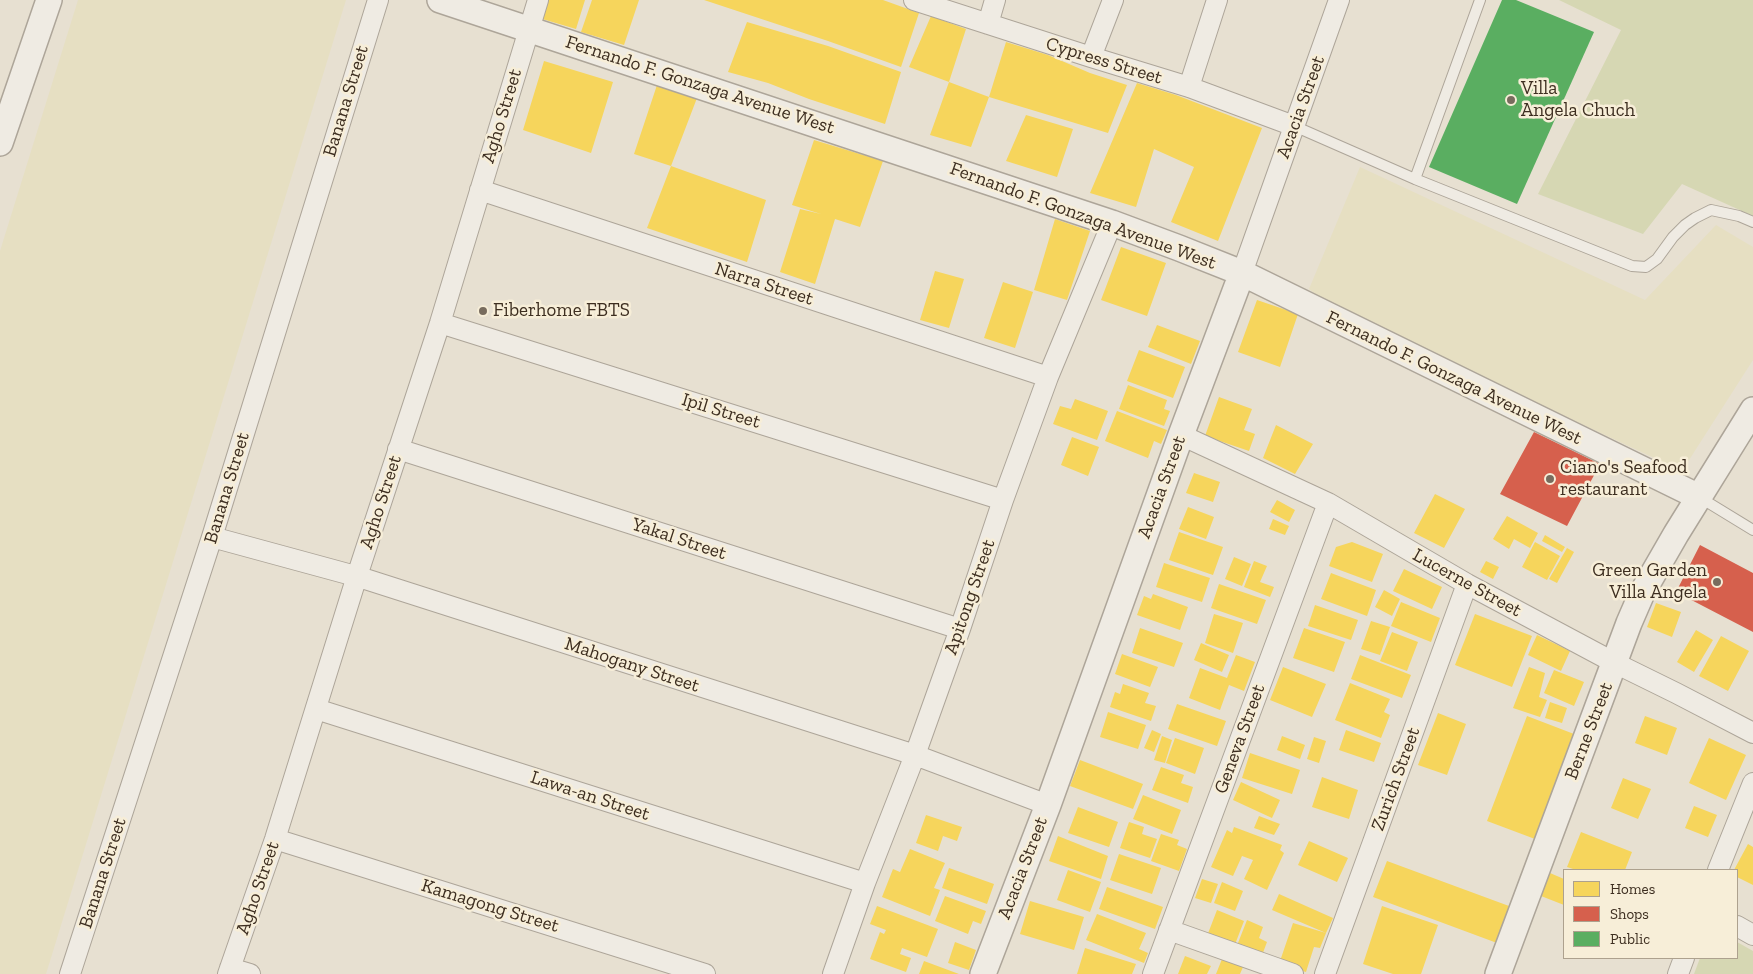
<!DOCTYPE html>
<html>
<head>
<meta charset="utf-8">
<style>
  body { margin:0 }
  #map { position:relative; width:1753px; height:974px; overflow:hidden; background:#e7e0d1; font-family:"Zilla Slab",serif }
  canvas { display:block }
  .legend { position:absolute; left:1563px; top:869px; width:175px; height:90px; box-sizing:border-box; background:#f7eed8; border:1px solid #ada18e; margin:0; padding:6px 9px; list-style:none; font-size:15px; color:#3d2e20 }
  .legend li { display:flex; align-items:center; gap:10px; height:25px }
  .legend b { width:25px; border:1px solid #ada18e }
</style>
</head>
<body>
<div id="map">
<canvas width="1753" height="974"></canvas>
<ul class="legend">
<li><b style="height:14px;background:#f6d55c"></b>Homes</li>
<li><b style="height:14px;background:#d6604d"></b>Shops</li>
<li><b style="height:14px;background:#5aae61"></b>Public</li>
</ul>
</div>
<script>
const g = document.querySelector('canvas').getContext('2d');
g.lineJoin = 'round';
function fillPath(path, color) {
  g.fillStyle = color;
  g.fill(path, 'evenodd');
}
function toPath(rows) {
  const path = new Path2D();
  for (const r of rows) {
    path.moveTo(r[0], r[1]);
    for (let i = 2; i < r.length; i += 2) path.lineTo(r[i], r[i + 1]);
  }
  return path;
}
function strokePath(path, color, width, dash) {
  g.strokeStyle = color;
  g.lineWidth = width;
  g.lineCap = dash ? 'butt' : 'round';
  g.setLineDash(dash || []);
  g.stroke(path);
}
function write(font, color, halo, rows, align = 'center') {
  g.font = font + ' "Zilla Slab",serif';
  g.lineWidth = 5;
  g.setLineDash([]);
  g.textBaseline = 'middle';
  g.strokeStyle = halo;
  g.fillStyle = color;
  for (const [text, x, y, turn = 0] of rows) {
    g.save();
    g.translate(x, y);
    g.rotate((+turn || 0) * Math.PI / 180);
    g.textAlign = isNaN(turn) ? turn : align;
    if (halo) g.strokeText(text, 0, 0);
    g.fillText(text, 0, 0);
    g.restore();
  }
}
fillPath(toPath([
  [78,0,346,0,46,974,0,974,0,251],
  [1360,167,1645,300,1716,225,1753,247,1753,360,1682,471,1333,308,1309,289]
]), '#e6dfc2');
fillPath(toPath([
  [1559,0,1753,0,1753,216,1682,184,1643,234,1538,194,1621,30],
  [1737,942,1753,951,1753,974,1694,974,1700,958,1737,958]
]), '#d6d7b3');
fillPath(toPath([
  [546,0,585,0,576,29,539,18],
  [592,0,639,0,624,45,581,32],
  [704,0,883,0,919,13,901,67,828,41],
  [931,16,966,29,949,82,989,97,971,147,930,135,949,82,909,67],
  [747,22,828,46,901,72,885,124,809,99,768,83,728,72],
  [1006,42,1048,55,1090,73,1127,85,1108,133,989,97],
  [544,61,613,82,591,153,523,130],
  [1137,83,1176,95,1262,128,1218,241,1171,222,1194,167,1154,149,1136,207,1090,193],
  [657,85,697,98,671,166,766,200,747,262,647,228,671,166,634,154],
  [1026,115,1073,129,1057,177,1006,161],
  [814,140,883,161,860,227,835,219,815,284,780,272,800,209,821,214,792,205],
  [1055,219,1090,231,1067,300,1034,290],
  [1121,247,1166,263,1147,316,1101,300],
  [935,271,964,279,949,328,920,320],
  [1003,282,1033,292,1015,348,984,338],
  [1257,300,1298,314,1280,367,1238,352],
  [1157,325,1200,341,1191,364,1148,347],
  [1139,350,1185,367,1173,398,1127,381],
  [1128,385,1167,400,1164,409,1170,411,1164,426,1119,409],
  [1219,397,1252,409,1244,430,1255,434,1249,451,1205,436],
  [1075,399,1108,411,1097,440,1053,424,1060,406,1071,409],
  [1117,411,1167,430,1161,444,1154,441,1148,458,1105,441],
  [1276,425,1313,444,1295,474,1263,458],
  [1072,437,1099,447,1088,476,1061,465],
  [1194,473,1220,482,1213,502,1186,493],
  [1435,494,1465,509,1444,548,1414,533],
  [1277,500,1295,510,1289,522,1270,512],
  [1188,507,1214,517,1206,539,1179,529],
  [1507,516,1538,533,1530,548,1514,539,1509,549,1493,539],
  [1273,519,1289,526,1285,535,1269,529],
  [1179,532,1223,547,1213,575,1169,560],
  [1545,535,1565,547,1562,552,1542,541],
  [1352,542,1383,554,1372,582,1329,566,1336,547],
  [1535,542,1560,556,1547,580,1522,567],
  [1567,548,1574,552,1557,583,1549,579],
  [1234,557,1251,564,1242,586,1225,579],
  [1254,561,1267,566,1260,582,1274,587,1270,597,1244,587],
  [1486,561,1499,567,1493,579,1480,572],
  [1164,563,1210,578,1202,602,1156,587],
  [1404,569,1442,587,1432,609,1393,591],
  [1331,573,1376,590,1367,616,1321,599],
  [1219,584,1266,600,1257,624,1211,608],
  [1384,590,1400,599,1392,616,1375,607],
  [1153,594,1188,607,1180,630,1137,615,1144,596,1151,599],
  [1401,602,1440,618,1431,642,1391,626],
  [1656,603,1681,612,1672,637,1647,627],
  [1315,605,1358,620,1351,640,1308,626],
  [1214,614,1243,623,1233,653,1205,643],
  [1475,614,1532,636,1512,687,1455,665],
  [1371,621,1390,627,1380,655,1361,649],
  [1140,628,1183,643,1174,667,1132,653],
  [1304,628,1345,642,1334,672,1293,658],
  [1696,630,1713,640,1694,672,1677,662],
  [1392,632,1418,642,1407,671,1380,661],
  [1537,635,1570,651,1561,671,1528,655],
  [1721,636,1749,651,1728,691,1699,676],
  [1201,643,1229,655,1222,672,1194,660],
  [1122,654,1158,667,1150,687,1115,674],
  [1236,655,1255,662,1244,691,1229,685,1220,710,1189,698,1200,668,1227,678],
  [1360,655,1411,675,1402,698,1351,679],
  [1283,667,1326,684,1312,717,1270,700],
  [1529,667,1545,673,1539,697,1547,700,1540,717,1513,708],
  [1554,670,1584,682,1574,706,1544,693],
  [1350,683,1390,699,1384,712,1390,715,1381,738,1335,720],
  [1123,684,1149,693,1145,703,1156,706,1151,721,1110,707,1115,692,1120,694],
  [1550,702,1567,708,1562,723,1545,718],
  [1177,704,1226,721,1217,746,1168,729],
  [1108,712,1146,725,1138,749,1100,737],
  [1438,713,1466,724,1447,775,1418,765],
  [1527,716,1574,734,1535,839,1487,821],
  [1645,716,1677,728,1667,755,1635,743],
  [1152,730,1161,734,1154,752,1144,748],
  [1346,730,1381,743,1374,762,1339,750],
  [1162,736,1172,740,1165,763,1154,760],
  [1282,736,1305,745,1300,759,1277,750],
  [1314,737,1326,741,1319,763,1307,759],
  [1175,738,1204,748,1195,774,1166,763],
  [1709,738,1746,755,1726,800,1689,783],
  [1250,753,1300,770,1292,794,1242,778],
  [1080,760,1143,784,1133,809,1070,786],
  [1161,767,1184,775,1181,783,1193,787,1188,803,1152,790],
  [1322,777,1358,790,1349,819,1312,807],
  [1623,778,1651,789,1638,819,1611,808],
  [1241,782,1280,800,1272,818,1233,800],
  [1143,795,1181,810,1172,834,1133,819],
  [1694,806,1717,815,1708,837,1685,828],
  [1078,807,1118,822,1109,847,1068,833],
  [926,815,962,827,957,841,943,836,938,851,916,843],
  [1259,816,1280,824,1274,835,1254,828],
  [1129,822,1144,827,1142,834,1157,839,1150,858,1120,848],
  [1234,827,1282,845,1280,850,1284,853,1267,890,1244,879,1253,860,1242,856,1233,876,1211,867,1227,830,1232,833],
  [1581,832,1632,852,1625,870,1576,870,1567,867],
  [1161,834,1179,840,1177,845,1187,849,1179,871,1151,861],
  [1058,836,1108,856,1101,879,1049,861],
  [1309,841,1348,858,1337,882,1298,865],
  [1748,844,1753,847,1753,885,1737,877,1737,870,1734,870],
  [910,849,945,863,934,888,940,890,930,916,882,897,893,869,900,872],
  [1119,854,1161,868,1152,894,1110,880],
  [1387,861,1509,906,1497,943,1373,897],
  [949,868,994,884,987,904,942,888],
  [1068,870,1101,882,1090,912,1057,900],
  [1550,873,1564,879,1564,905,1541,896],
  [1202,879,1218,884,1211,903,1195,898],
  [1222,882,1243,891,1235,911,1214,903],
  [1107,887,1163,907,1155,929,1099,909],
  [1279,894,1333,918,1326,933,1272,910],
  [945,896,986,911,981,924,973,921,968,934,935,921],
  [1030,901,1084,917,1074,950,1020,934],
  [877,906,938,929,927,957,902,948,900,954,911,958,906,972,870,959,880,932,884,934,886,930,870,924],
  [1382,906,1438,925,1421,974,1393,974,1363,964],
  [1217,910,1244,921,1234,947,1207,936],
  [1097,914,1146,933,1139,949,1148,953,1144,963,1086,940],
  [1247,920,1263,927,1259,938,1267,942,1261,958,1236,948],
  [1293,923,1326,933,1320,948,1314,947,1306,972,1279,964],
  [955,942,976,950,969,970,948,963],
  [1085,948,1136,964,1132,974,1077,974],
  [1185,956,1211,966,1207,974,1178,974],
  [1222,959,1243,967,1240,974,1216,974],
  [924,961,959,974,919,974]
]), '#f6d55c');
fillPath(toPath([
  [1534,432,1600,464,1567,526,1500,494],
  [1700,545,1753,573,1753,632,1676,592]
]), '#d6604d');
fillPath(toPath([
  [1502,0,1516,0,1594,32,1517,204,1429,167]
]), '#5aae61');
const service = toPath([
  [1294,126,1415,179,1632,266,1646,267,1657,259,1673,237,1685,225,1695,218,1711,210,1739,216,1753,222],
  [1415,179,1480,0],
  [1699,497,1753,530]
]);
const minor = toPath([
  [914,0,1091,57,1189,87,1294,126],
  [988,24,995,0],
  [1091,57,1113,0],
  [1189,87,1217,0],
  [480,190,1048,377],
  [1242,273,1339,0],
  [440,323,1003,500],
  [1181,435,1328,503,1467,584,1615,663,1676,693,1753,733],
  [398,449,960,629],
  [212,537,359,577,915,755,1048,805],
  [316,709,865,883],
  [275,839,705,974],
  [1718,870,1753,783],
  [1737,926,1753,935],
  [1169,930,1293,974],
  [230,968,250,974],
  [70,974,212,537,378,0],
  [228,974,275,839,357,576,440,323,538,0],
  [833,974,865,883,915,755,960,629,1003,500,1048,377,1112,223],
  [1153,974,1328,503],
  [1325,974,1467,584],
  [1678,974,1684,958]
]);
const tertiary = toPath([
  [440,0,1112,223,1179,248,1242,273,1699,497],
  [0,143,49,0],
  [983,974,1048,805,1181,435,1242,273],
  [1498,974,1629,623,1642,593,1676,534,1753,410]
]);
strokePath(service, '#ada599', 12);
strokePath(minor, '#ada599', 22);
strokePath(tertiary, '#ada599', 28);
strokePath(service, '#efebe3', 10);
strokePath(minor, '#efebe3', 20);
strokePath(tertiary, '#efebe3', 25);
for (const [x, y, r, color] of [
  [1511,100,5,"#786c5e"],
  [483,311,5,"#786c5e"],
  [1550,479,5,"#786c5e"],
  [1717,582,5,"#786c5e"]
]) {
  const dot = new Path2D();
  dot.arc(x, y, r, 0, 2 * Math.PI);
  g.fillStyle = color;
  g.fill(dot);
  strokePath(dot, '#f7eed8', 2);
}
write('19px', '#3d2e20', '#f7eed8', [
  ["Cypress Street",1104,61,17],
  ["Fernando F. Gonzaga Avenue West",700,85,18],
  ["Banana Street",346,101,-73],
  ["Acacia Street",1301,107,-70],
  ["Agho Street",502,116,-73],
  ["Fernando F. Gonzaga Avenue West",1083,216,20],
  ["Narra Street",764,284,18],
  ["Fernando F. Gonzaga Avenue West",1454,378,26],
  ["Ipil Street",721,411,17],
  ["Acacia Street",1162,487,-70],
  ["Banana Street",227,488,-73],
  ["Agho Street",381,502,-72],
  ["Yakal Street",679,539,18],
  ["Lucerne Street",1467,583,29],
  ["Apitong Street",970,597,-71],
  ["Mahogany Street",632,665,18],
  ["Berne Street",1589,731,-69],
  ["Geneva Street",1240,739,-70],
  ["Zurich Street",1396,779,-70],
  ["Lawa-an Street",590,796,18],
  ["Acacia Street",1023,868,-69],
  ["Banana Street",103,873,-72],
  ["Agho Street",258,888,-71],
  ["Kamagong Street",490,906,17]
]);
write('19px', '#3d2e20', '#f7eed8', [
  ["Villa",1521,89],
  ["Angela Chuch",1521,111],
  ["Fiberhome FBTS",493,311],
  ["Ciano's Seafood",1560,468],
  ["restaurant",1560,490],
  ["Green Garden",1707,571,"right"],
  ["Villa Angela",1707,593,"right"]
], 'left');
</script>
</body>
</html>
